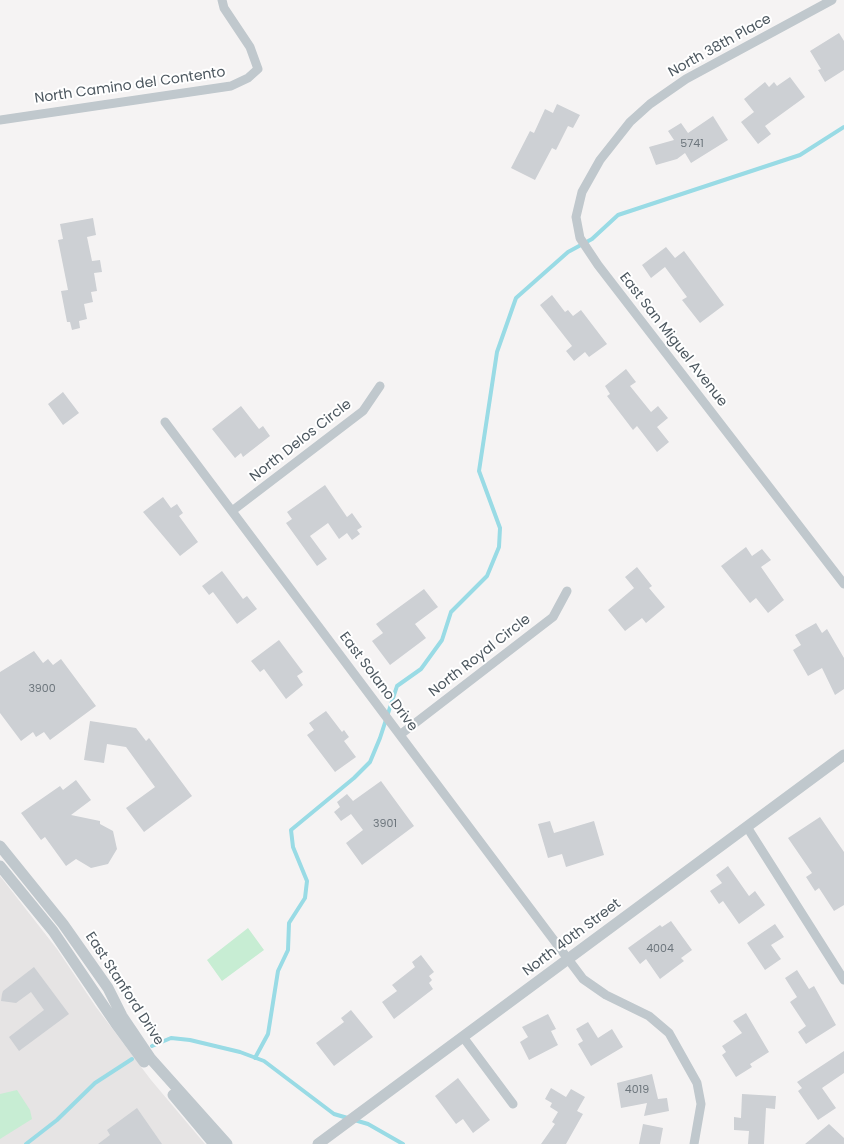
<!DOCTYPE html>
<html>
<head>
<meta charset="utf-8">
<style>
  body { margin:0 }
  canvas { display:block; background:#f5f3f3 }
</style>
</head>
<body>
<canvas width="844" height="1144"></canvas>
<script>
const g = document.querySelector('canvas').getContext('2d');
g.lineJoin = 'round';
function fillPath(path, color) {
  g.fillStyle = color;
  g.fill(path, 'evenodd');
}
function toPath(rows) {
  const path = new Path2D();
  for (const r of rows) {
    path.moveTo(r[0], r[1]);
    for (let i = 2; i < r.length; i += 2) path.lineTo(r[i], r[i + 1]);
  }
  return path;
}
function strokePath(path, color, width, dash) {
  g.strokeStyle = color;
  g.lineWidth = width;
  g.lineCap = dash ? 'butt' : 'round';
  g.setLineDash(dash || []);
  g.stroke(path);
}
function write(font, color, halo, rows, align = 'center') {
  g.font = font + ' Poppins,sans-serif';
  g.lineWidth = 4;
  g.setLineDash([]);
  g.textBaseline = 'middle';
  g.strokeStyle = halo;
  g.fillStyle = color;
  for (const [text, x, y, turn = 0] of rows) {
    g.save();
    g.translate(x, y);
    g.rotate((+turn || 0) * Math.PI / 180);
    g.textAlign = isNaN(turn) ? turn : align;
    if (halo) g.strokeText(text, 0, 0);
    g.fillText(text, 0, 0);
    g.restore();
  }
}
fillPath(toPath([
  [0,876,57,949,96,1007,151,1080,205,1144,0,1144]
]), '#e6e4e4');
fillPath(toPath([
  [248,928,264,950,222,981,207,960],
  [17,1090,30,1110,32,1119,0,1139,0,1094]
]), '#c7edd3');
strokePath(toPath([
  [152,1046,171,1038,190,1040,240,1052,264,1061,334,1114,368,1124,403,1144],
  [255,1058,268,1034,278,971,288,950,289,923,305,898,307,881,293,847,291,830,354,778,370,762,380,738,397,686,421,669,442,640,451,612,487,576,499,547,500,528,479,471,497,352,516,298,568,252,592,239,618,215,800,155,844,127],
  [26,1144,57,1120,95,1083,132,1059]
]), '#99dbe5', 4);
fillPath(toPath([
  [839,33,844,41,844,70,825,82,818,70,821,69,810,51],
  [790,77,805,97,765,126,771,134,758,144,741,122,754,112,744,99,765,82,769,87,774,82,777,86],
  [557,104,580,115,573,128,568,126,556,150,552,148,535,180,511,168,530,131,534,133,545,109,553,113],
  [713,116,728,140,691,163,685,153,677,159,656,165,649,147,674,140,668,131,681,123,688,133],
  [93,218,96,235,87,237,92,261,100,260,102,272,94,273,97,291,91,292,93,302,84,304,87,319,79,321,80,328,72,330,70,322,67,322,61,291,68,290,58,240,63,239,60,224],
  [666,247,675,258,684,251,724,305,700,323,682,300,687,297,665,267,651,278,642,265],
  [552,295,565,312,568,310,573,316,581,310,607,344,589,357,585,352,574,361,566,351,572,346,540,305],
  [626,369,636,382,630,386,651,412,658,406,668,418,657,427,669,442,657,452,637,426,633,430,607,396,610,394,605,386],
  [63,392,79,413,63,425,48,404],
  [241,406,259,429,263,426,270,436,243,457,241,453,235,458,212,429],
  [325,485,347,517,352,513,362,527,357,530,360,534,352,540,347,533,339,539,328,523,310,536,327,559,317,566,286,523,292,519,287,512],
  [163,497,171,508,177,504,183,513,179,516,198,542,180,556,143,512],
  [746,547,752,556,762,549,771,560,761,567,784,600,768,613,756,598,750,603,721,566],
  [637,567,652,586,649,588,665,607,646,623,642,618,625,631,608,610,634,588,625,577],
  [222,571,243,599,247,596,257,609,237,624,213,592,209,595,202,586],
  [424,589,438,607,415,624,426,638,390,665,372,641,383,633,376,624],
  [816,623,822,633,827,629,844,658,844,689,835,695,822,668,808,676,793,650,801,645,795,635],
  [279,640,303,672,297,676,303,685,286,699,264,669,260,672,251,661],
  [34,651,43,663,48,659,53,665,61,659,96,706,50,740,44,732,36,737,33,732,21,741,0,713,0,672],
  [326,711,342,732,344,730,349,737,344,741,356,757,335,772,307,735,314,730,309,723],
  [90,721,136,728,146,741,149,738,192,796,144,832,126,808,155,787,126,747,107,744,104,763,84,760],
  [76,780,91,800,71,815,100,821,100,824,113,831,117,849,108,864,91,868,76,859,66,866,45,837,41,840,21,813,60,786,63,790],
  [381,781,414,826,362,865,346,843,363,830,351,814,341,821,334,812,340,807,337,802,347,794,353,801],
  [820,817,844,852,844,905,834,911,819,888,815,891,806,877,812,873,788,838],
  [550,821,554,833,594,821,604,855,566,867,562,854,548,858,538,824],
  [728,866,749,896,755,891,765,905,739,924,723,901,719,904,710,891,722,883,716,875],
  [671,921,692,950,681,958,684,961,660,979,646,959,640,964,628,948,660,925,662,927],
  [775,924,784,937,771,945,781,959,765,970,747,943],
  [421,955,434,972,429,976,432,980,429,983,433,989,394,1019,382,1002,397,991,392,985,415,967,412,962],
  [34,967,69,1014,19,1051,9,1037,44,1010,31,992,16,1003,1,1001,2,994,3,991],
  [797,970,809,989,814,986,836,1025,806,1044,798,1032,806,1026,790,1002,797,997,785,978],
  [351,1010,373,1037,334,1066,316,1043,344,1022,341,1018],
  [746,1013,769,1052,750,1064,752,1067,736,1077,722,1055,726,1052,722,1046,742,1033,733,1021],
  [548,1014,556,1029,551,1031,558,1045,529,1060,520,1042,528,1037,522,1027],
  [588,1022,598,1038,612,1029,623,1047,591,1066,578,1044,583,1041,576,1029],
  [844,1051,844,1073,822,1088,836,1108,818,1120,798,1091,802,1088,797,1082],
  [652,1074,658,1099,667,1098,669,1111,644,1116,647,1103,621,1108,617,1083],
  [458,1078,490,1120,473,1133,463,1119,456,1124,435,1096],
  [551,1088,566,1097,571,1089,585,1097,577,1111,583,1114,566,1144,541,1144,555,1124,552,1122,558,1112,550,1107,552,1103,545,1099],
  [742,1094,776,1096,775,1109,766,1108,764,1144,748,1144,749,1131,734,1130,734,1117,741,1118],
  [137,1108,162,1144,98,1144,110,1135,107,1130],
  [643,1124,663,1128,660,1144,639,1144],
  [829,1124,844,1138,844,1144,805,1144]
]), '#cdd0d4');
strokePath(toPath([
  [832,0,686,79,650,104,630,122,600,160,582,192,576,217,580,238,598,265,844,584],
  [0,120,231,86,248,78,258,69,250,47,224,8,222,0],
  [165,422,583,979,606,995,649,1016,669,1033,697,1083,701,1104,694,1144],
  [232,511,363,411,380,386],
  [401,734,553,617,567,591],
  [747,827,844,980],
  [463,1037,513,1104]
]), '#c0c8cd', 9);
strokePath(toPath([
  [0,846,63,924,108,988,122,1016,151,1059,227,1144],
  [0,866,53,931,116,1024,144,1062],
  [173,1095,214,1144],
  [318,1144,844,755]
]), '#c0c8cd', 11);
write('11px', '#6c757c', null, [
  ["5741",692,144],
  ["3900",42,689],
  ["3901",385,824],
  ["4004",660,949],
  ["4019",637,1090]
]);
write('14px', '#4c575f', '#fff', [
  ["North 38th Place",720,46,-29],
  ["North Camino del Contento",130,86,-8],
  ["East San Miguel Avenue",673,340,52],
  ["North Delos Circle",301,441,-38],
  ["North Royal Circle",480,656,-38],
  ["East Solano Drive",378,682,53],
  ["North 40th Street",572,938,-37],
  ["East Stanford Drive",124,989,57]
]);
</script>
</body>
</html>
